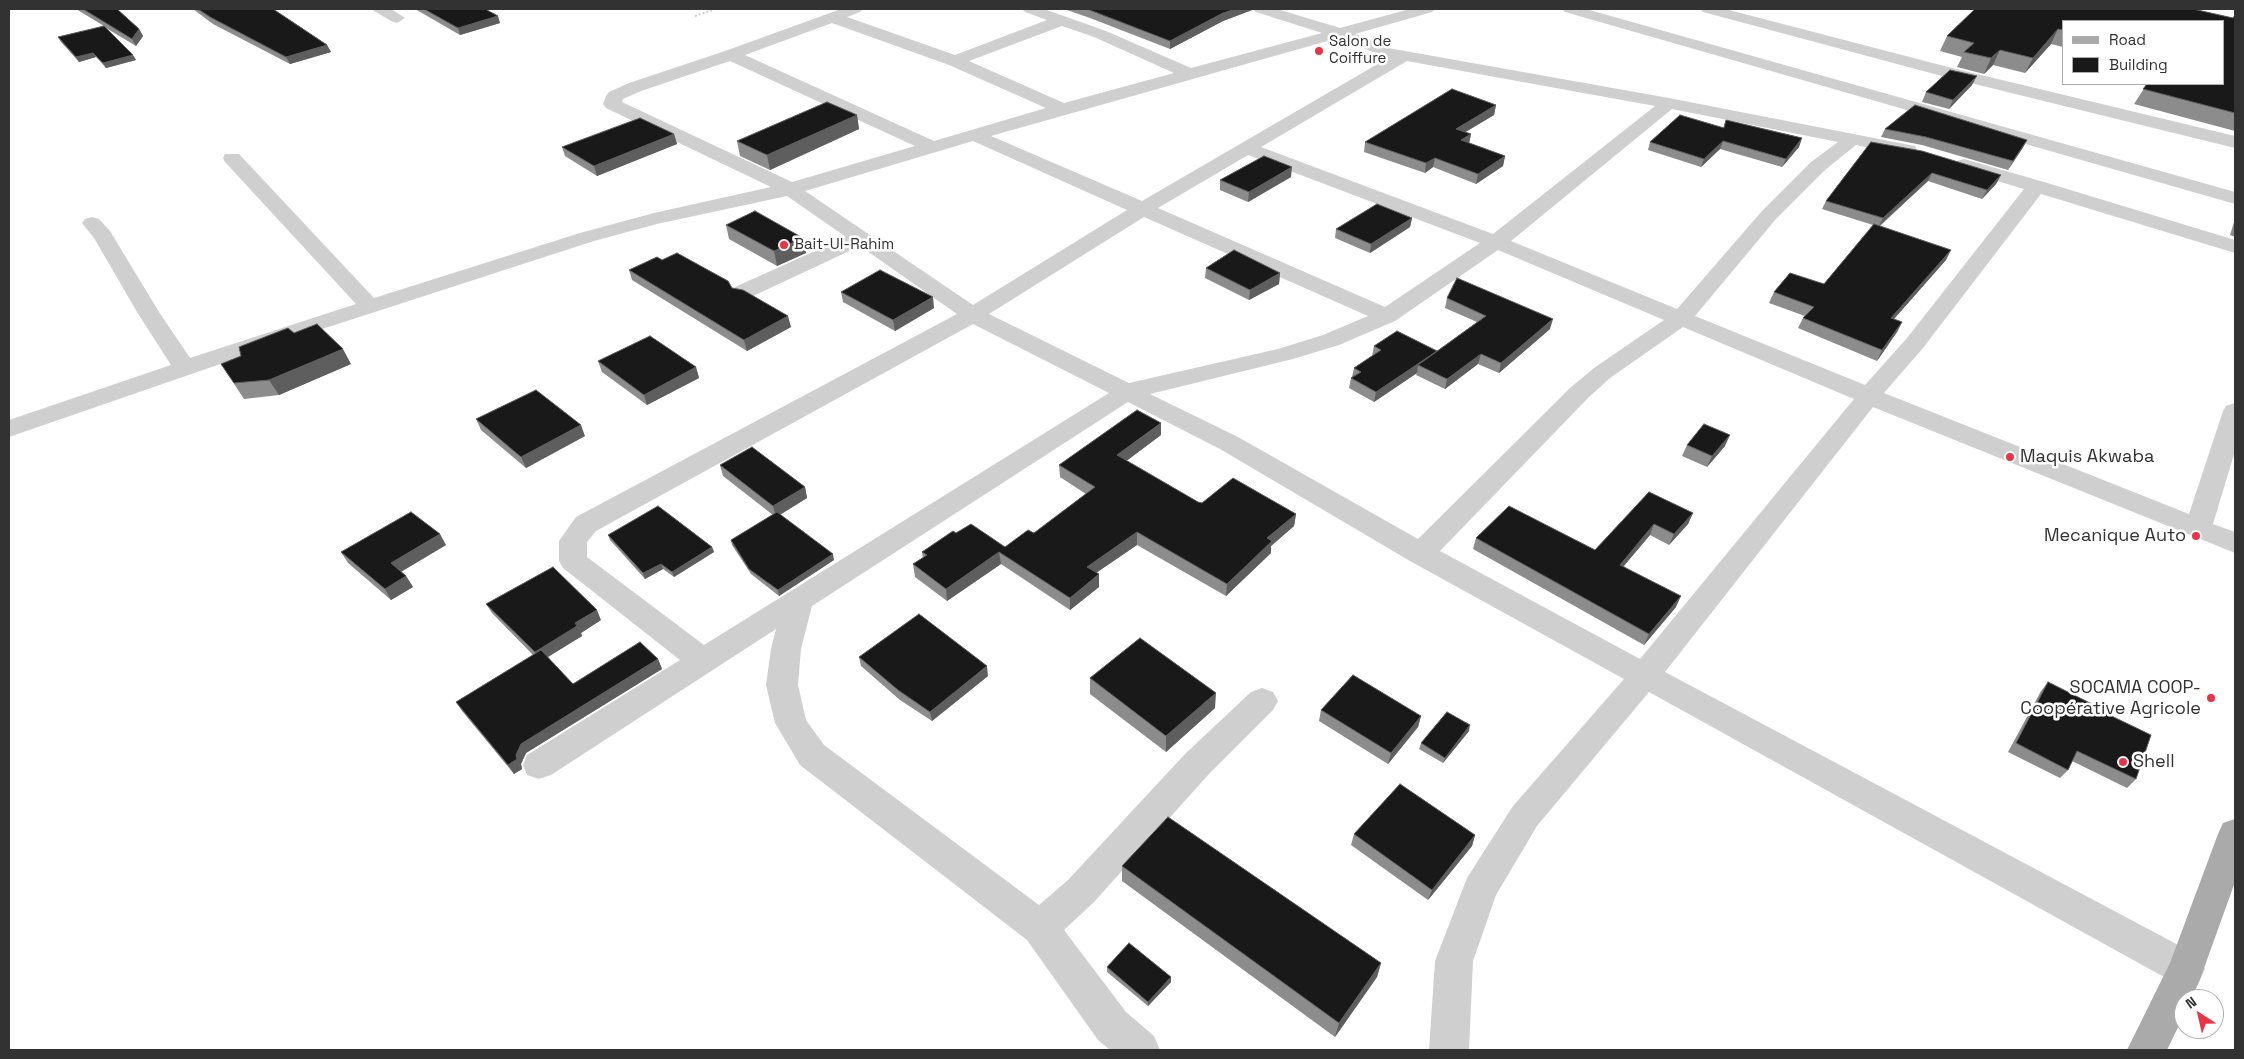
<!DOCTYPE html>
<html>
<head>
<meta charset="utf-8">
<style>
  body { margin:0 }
  #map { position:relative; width:2244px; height:1059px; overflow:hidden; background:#fff; font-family:"Space Grotesk",sans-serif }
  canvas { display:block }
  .frame { position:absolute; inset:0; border:10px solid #323232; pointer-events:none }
  .legend { position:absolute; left:2062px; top:20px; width:162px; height:65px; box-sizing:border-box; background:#fff; border:1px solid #adadad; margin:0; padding:6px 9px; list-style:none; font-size:15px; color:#323232 }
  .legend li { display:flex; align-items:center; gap:10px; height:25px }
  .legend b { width:25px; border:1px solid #adadad }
  .north { position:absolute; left:2174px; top:989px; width:50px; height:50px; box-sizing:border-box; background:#fff; border:1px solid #adadad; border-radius:50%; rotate:325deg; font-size:14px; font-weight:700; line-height:20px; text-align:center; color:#323232 }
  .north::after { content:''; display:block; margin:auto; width:18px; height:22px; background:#ea3345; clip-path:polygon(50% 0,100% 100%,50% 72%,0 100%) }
</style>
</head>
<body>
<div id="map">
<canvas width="2244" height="1059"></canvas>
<div class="frame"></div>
<ul class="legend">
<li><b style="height:6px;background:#aaa"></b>Road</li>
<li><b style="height:14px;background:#191919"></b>Building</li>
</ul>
<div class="north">N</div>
</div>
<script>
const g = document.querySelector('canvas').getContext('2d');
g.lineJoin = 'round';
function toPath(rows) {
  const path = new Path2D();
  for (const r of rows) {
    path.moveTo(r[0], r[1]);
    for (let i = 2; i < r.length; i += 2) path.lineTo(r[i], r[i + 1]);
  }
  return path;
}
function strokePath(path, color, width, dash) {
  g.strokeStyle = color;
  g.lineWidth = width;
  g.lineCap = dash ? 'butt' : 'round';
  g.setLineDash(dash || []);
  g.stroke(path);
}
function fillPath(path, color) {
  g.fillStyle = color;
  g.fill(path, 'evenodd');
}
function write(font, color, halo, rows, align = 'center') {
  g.font = font + ' "Space Grotesk",sans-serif';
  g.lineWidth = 5;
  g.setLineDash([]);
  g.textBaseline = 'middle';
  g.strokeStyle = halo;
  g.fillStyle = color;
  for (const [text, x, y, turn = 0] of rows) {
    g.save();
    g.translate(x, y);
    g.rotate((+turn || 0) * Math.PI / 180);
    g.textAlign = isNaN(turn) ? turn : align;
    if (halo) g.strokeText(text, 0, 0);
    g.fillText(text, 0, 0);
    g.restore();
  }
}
strokePath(toPath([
  [695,16,715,9]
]), '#cfcfcf', 2, [2, 2]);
fillPath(toPath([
  [371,9,391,9,405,18,397,23,391,21,371,9],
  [841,9,863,9,860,12,847,17,955,55,1047,20,1025,12,1022,9,1044,9,1106,31,1191,68,1322,33,1256,12,1253,9,1277,9,1340,28,1410,9,1435,9,1432,12,1355,34,1388,48,1669,98,1915,146,1917,150,1915,154,1908,156,1856,145,1825,170,1776,219,1695,316,1865,385,1907,338,2024,189,1957,169,1954,165,1957,161,1964,159,2044,182,2235,240,2235,253,2041,194,1923,348,1884,393,2189,514,2223,411,2226,406,2235,403,2235,451,2213,524,2235,532,2235,553,1873,407,1665,672,2199,956,2205,969,2199,982,2186,987,2173,982,1649,692,1537,826,1496,895,1473,961,1469,1050,1429,1050,1435,961,1467,878,1513,806,1624,679,1410,561,1220,449,1128,402,812,606,801,649,798,685,806,720,824,745,1039,905,1068,880,1185,754,1251,692,1262,688,1273,692,1278,701,1273,710,1209,774,1094,902,1064,930,1126,1012,1154,1036,1160,1050,1110,1050,1098,1040,1027,940,800,765,775,723,766,685,771,649,776,629,551,775,539,779,527,775,523,765,527,755,680,660,563,568,559,561,559,541,576,517,957,314,860,246,751,297,743,299,735,297,732,292,735,287,846,237,787,196,657,224,594,241,313,332,9,437,9,420,171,365,137,312,94,238,82,223,85,219,92,217,99,219,110,231,159,312,190,358,356,304,225,162,223,158,225,154,239,154,374,298,580,233,654,213,771,187,606,108,603,104,606,96,609,92,629,83,725,51,841,9],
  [832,23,949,65,1046,108,934,141,745,55,832,23],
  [1062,26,1094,37,1174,73,1064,103,969,61,1062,26],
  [1338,38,1388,58,1142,201,991,136,1338,38],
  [730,61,915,146,792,182,622,102,623,99,641,91,730,61],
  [1407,61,1655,106,1493,234,1261,147,1407,61],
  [1672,109,1838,142,1811,162,1762,211,1677,309,1511,241,1672,109],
  [973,141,1127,210,973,305,805,191,973,141],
  [1248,155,1480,243,1385,307,1158,208,1248,155],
  [1144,217,1368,316,1323,335,1278,349,1129,383,989,314,1144,217],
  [1498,250,1664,320,1594,368,1570,388,1418,539,1238,437,1150,394,1293,359,1339,345,1395,321,1498,250],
  [973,324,1109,393,704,645,587,557,587,542,596,531,973,324],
  [1683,327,1854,399,1640,659,1440,551,1588,398,1610,378,1683,327],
  [1562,9,1586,9,2235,192,2235,204,1565,12,1562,9],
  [1700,9,1725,9,1952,68,2235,136,2235,148,1942,76,1703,12,1700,9]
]), '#cfcfcf');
fillPath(toPath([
  [2235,819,2235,882,2199,982,2191,999,2184,999,2184,1015,2167,1050,2127,1050,2170,963,2218,834,2223,823,2235,819]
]), '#aaa');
fillPath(toPath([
  [76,9,117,9,139,29,143,36,136,46,106,28,136,60,106,68,96,57,79,62,61,42,58,37,104,26],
  [193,9,273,9,327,45,331,52,290,64,213,24],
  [415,9,485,9,500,23,460,35],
  [1064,9,1252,9,1252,10,1223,21,1170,49,1090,18],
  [1975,9,2193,9,2233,18,2235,15,2235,131,2134,104,2147,84,2223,84,2223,21,2063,21,2063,47,2051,44,2025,73,1993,65,1984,74,1957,67,1962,57,1940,51,1947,36],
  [1972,85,1949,109,1922,102,1926,92],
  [1496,105,1494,115,1465,132,1471,134,1469,143,1505,156,1503,166,1476,184,1433,167,1425,173,1364,152,1365,142],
  [857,115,859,129,770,170,740,156,737,141],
  [1726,120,1802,138,1799,147,1782,167,1720,149,1701,167,1648,150,1650,142,1723,128],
  [1885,129,2027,140,2022,149,2008,170,1922,145,1881,137],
  [674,134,677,144,597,176,565,156,562,147],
  [1871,142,2001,175,1996,184,1982,199,1928,181,1880,226,1946,260,1894,319,1902,322,1897,332,1877,361,1798,328,1803,318,1805,316,1769,303,1774,292,1824,284,1873,225,1822,209,1826,201],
  [1291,177,1248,202,1220,190,1220,180],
  [1412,218,1410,227,1370,253,1335,238,1336,229],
  [2235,219,2235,237,2230,235],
  [726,225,806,253,777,266,729,239],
  [662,260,732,288,791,327,747,351,632,280,629,270],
  [1206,268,1280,273,1279,284,1249,300,1205,278],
  [841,292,934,308,895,331,843,302],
  [1447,298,1550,329,1499,373,1478,364,1445,389,1416,375,1417,373,1374,402,1349,388,1351,378,1352,377,1354,368,1372,356,1374,346,1437,351,1477,322,1445,308],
  [294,333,351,364,279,395,244,399,221,364,241,356],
  [598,361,696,367,699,378,647,405,602,372],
  [476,419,585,436,526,468,481,430],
  [1161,435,1126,461,1198,502,1296,514,1294,526,1271,546,1271,553,1226,596,1137,545,1096,573,1099,587,1070,610,1001,564,947,601,915,577,913,564,923,558,922,552,956,533,1005,547,1034,533,1086,494,1060,477,1059,465],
  [1687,445,1725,446,1707,467,1682,456],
  [720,465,805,487,807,498,780,515,834,560,779,596,751,574,732,545,731,540,773,515,723,476],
  [1649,492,1693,513,1688,524,1669,545,1650,535,1624,566,1676,607,1644,645,1473,549,1476,538,1595,550],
  [608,535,712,547,714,552,674,577,663,569,645,579,610,540],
  [446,545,401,572,406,576,413,587,391,600,348,563,341,552],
  [486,604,601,620,581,633,582,636,547,657,573,684,658,659,662,669,526,753,521,764,522,769,514,774,462,711,456,702,533,655,492,613],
  [859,657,988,676,932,721,900,700,861,666],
  [1090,678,1215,708,1166,752,1090,694],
  [2048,682,2097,709,2136,779,2127,788,2072,761,2068,770,2060,778,2008,752,2041,691],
  [1321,710,1421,716,1418,727,1388,764,1319,721],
  [1469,731,1443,763,1419,749,1421,743],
  [1354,834,1475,835,1472,846,1428,900,1351,845],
  [1122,866,1381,963,1377,977,1335,1037,1122,881],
  [1107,967,1171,982,1148,1006,1107,972]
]), '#8c8c8c');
fillPath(toPath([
  [1236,9,1252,9,1252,10,1223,21,1170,49,1170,41,1223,13],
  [498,16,500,23,460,35,458,28],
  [139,29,143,36,136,46,132,39],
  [2058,29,2051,44,2025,73,2033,58],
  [327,45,331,52,290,64,286,57],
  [2000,50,1993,65,1984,74,1991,58],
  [93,53,96,57,79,62,76,57],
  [133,55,136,60,106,68,103,63],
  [1977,76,1972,85,1949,109,1953,100],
  [1496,105,1494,115,1454,139,1456,129],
  [857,115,859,129,770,170,767,155],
  [674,134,677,144,597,176,594,166],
  [1471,134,1469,144,1461,140],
  [1802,138,1799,147,1782,167,1786,159],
  [2027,140,2022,149,2008,170,2013,161],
  [1723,141,1720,149,1701,167,1704,159],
  [1505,156,1503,166,1476,184,1478,174],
  [1435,158,1433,167,1425,173,1426,163],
  [1292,167,1291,177,1248,202,1249,192],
  [1932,173,1928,181,1879,226,1883,218],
  [2001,175,1996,184,1982,199,1987,190],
  [1412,218,1410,227,1370,253,1371,244],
  [803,238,806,253,777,266,774,251],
  [1951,250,1946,260,1886,328,1891,318],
  [1280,273,1279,284,1249,300,1250,290],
  [933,297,934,308,895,331,893,320],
  [788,316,791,327,747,351,744,340],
  [1553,319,1550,329,1499,373,1501,363],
  [1902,322,1897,332,1877,361,1882,350],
  [343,349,351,364,279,395,269,380],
  [1437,351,1418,365,1417,373,1374,402,1376,392],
  [1481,354,1478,364,1445,389,1447,379],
  [696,367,699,378,647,405,644,395],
  [1161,423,1161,435,1117,468,1117,455],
  [581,425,585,436,526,468,521,457],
  [1730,435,1725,446,1707,467,1712,456],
  [805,487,807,498,776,517,773,506],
  [1693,513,1688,524,1669,545,1674,534],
  [1296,514,1294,526,1271,546,1271,553,1226,596,1227,584,1267,538],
  [1654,524,1650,535,1616,575,1620,565],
  [1137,532,1137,545,1087,579,1087,567],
  [440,534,446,545,397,574,391,563],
  [712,547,714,552,674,577,672,572],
  [999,552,1001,564,947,601,946,589],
  [833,554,834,560,779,596,778,590],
  [661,564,663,569,645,579,643,573],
  [1099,574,1099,587,1070,610,1070,598],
  [406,576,413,587,391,600,385,589],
  [1681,596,1676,607,1644,645,1649,634],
  [597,610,601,620,581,633,582,636,540,662,535,652,575,623],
  [658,659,662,669,526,753,521,764,522,769,514,774,508,765,516,755,521,744],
  [987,666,988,676,932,721,930,712],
  [1216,693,1215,708,1166,752,1166,736],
  [1421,716,1418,727,1388,764,1391,753],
  [1470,725,1469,731,1443,763,1445,758],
  [1475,835,1472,846,1428,900,1432,890],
  [1381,963,1377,977,1335,1037,1339,1023],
  [1171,977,1171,982,1148,1006,1148,1002]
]), '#5e5e5e');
const building = toPath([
  [83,9,117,9,139,29,132,39,83,9],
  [198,9,273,9,327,45,286,57,210,17,198,9],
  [424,9,485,9,498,16,458,28,424,9],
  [1087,9,1236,9,1223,13,1170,41,1087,9],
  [1975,9,2193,9,2233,18,2235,15,2235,113,2143,89,2147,84,2223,84,2223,21,2063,21,2063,30,2058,29,2033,58,2000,50,1991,58,1964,52,1974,43,1947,36,1975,9],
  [104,26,133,55,103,63,93,53,76,57,58,37,104,26],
  [1950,70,1977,76,1953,100,1926,92,1950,70],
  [1452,89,1496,105,1456,129,1471,134,1461,140,1505,156,1478,174,1435,158,1426,163,1365,142,1452,89],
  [827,102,857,115,767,155,737,141,827,102],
  [1915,105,2027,140,2013,161,1926,137,1885,129,1915,105],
  [1680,115,1724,128,1726,120,1802,138,1786,159,1723,141,1704,159,1650,142,1680,115],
  [640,118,674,134,594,166,562,147,640,118],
  [1871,142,1922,151,2001,175,1987,190,1932,173,1883,218,1826,201,1871,142],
  [1264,156,1292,167,1249,192,1220,180,1264,156],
  [1377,204,1412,218,1371,244,1336,229,1377,204],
  [755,211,803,238,774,251,726,225,755,211],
  [1874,224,1951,250,1891,318,1902,322,1882,350,1803,318,1814,307,1774,292,1790,273,1824,284,1874,224],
  [1234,250,1280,273,1250,290,1206,268,1234,250],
  [677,253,728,281,732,288,743,290,788,316,744,340,629,270,657,257,662,260,677,253],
  [880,270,933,297,893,320,841,292,880,270],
  [1457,278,1553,319,1501,363,1481,354,1447,379,1418,365,1486,316,1447,298,1457,278],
  [317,324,343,349,269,380,234,383,221,364,241,356,239,347,288,328,294,333,317,324],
  [1397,331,1437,351,1376,392,1351,378,1361,372,1354,368,1381,350,1374,346,1397,331],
  [650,336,696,367,644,395,598,361,650,336],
  [536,390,581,425,521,457,476,419,536,390],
  [1137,410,1161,423,1117,455,1198,502,1202,503,1233,478,1296,514,1267,538,1272,541,1227,584,1137,532,1087,567,1099,574,1070,598,999,552,946,589,913,564,927,555,922,552,953,531,956,533,971,524,1005,547,1028,530,1034,533,1095,487,1059,465,1137,410],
  [1704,424,1730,435,1712,456,1687,445,1704,424],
  [752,447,805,487,773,506,720,465,752,447],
  [1649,492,1693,513,1674,534,1654,524,1620,565,1681,596,1649,634,1476,538,1509,506,1595,550,1649,492],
  [658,506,712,547,672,572,661,564,643,573,608,535,658,506],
  [411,512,440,534,391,563,406,576,385,589,341,552,411,512],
  [777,512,833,554,778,590,749,569,731,540,777,512],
  [553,567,597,610,575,623,577,626,535,652,486,604,553,567],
  [919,614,987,666,930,712,898,690,859,657,919,614],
  [1140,638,1216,693,1166,736,1090,678,1140,638],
  [640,642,658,659,521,744,516,755,517,759,508,765,456,702,541,650,573,684,640,642],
  [1353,675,1421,716,1391,753,1321,710,1353,675],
  [2048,682,2098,707,2097,709,2151,735,2136,779,2077,751,2068,770,2016,743,2048,682],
  [1447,712,1470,725,1445,758,1421,743,1447,712],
  [1400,784,1475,835,1432,890,1354,834,1400,784],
  [1168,817,1381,963,1339,1023,1122,866,1168,817],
  [1129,943,1171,977,1148,1002,1107,967,1129,943]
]);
fillPath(building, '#191919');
strokePath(building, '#5e5e5e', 1);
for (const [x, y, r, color] of [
  [1319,51,5,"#ea3345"],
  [784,245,5,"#ea3345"],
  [2010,457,5,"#ea3345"],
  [2196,536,5,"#ea3345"],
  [2211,698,5,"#ea3345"],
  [2123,762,5,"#ea3345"]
]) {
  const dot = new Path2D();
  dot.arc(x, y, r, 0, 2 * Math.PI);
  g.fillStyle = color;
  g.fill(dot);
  strokePath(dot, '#fff', 2);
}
write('15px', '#323232', '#fff', [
  ["Salon de",1329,42],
  ["Coiffure",1329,59],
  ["Bait-Ul-Rahim",794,245]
], 'left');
write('18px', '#323232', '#fff', [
  ["Maquis Akwaba",2020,457],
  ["Mecanique Auto",2186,536,"right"],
  ["SOCAMA COOP-",2201,688,"right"],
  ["Coopérative Agricole",2201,709,"right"],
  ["Shell",2133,762]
], 'left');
</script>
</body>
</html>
